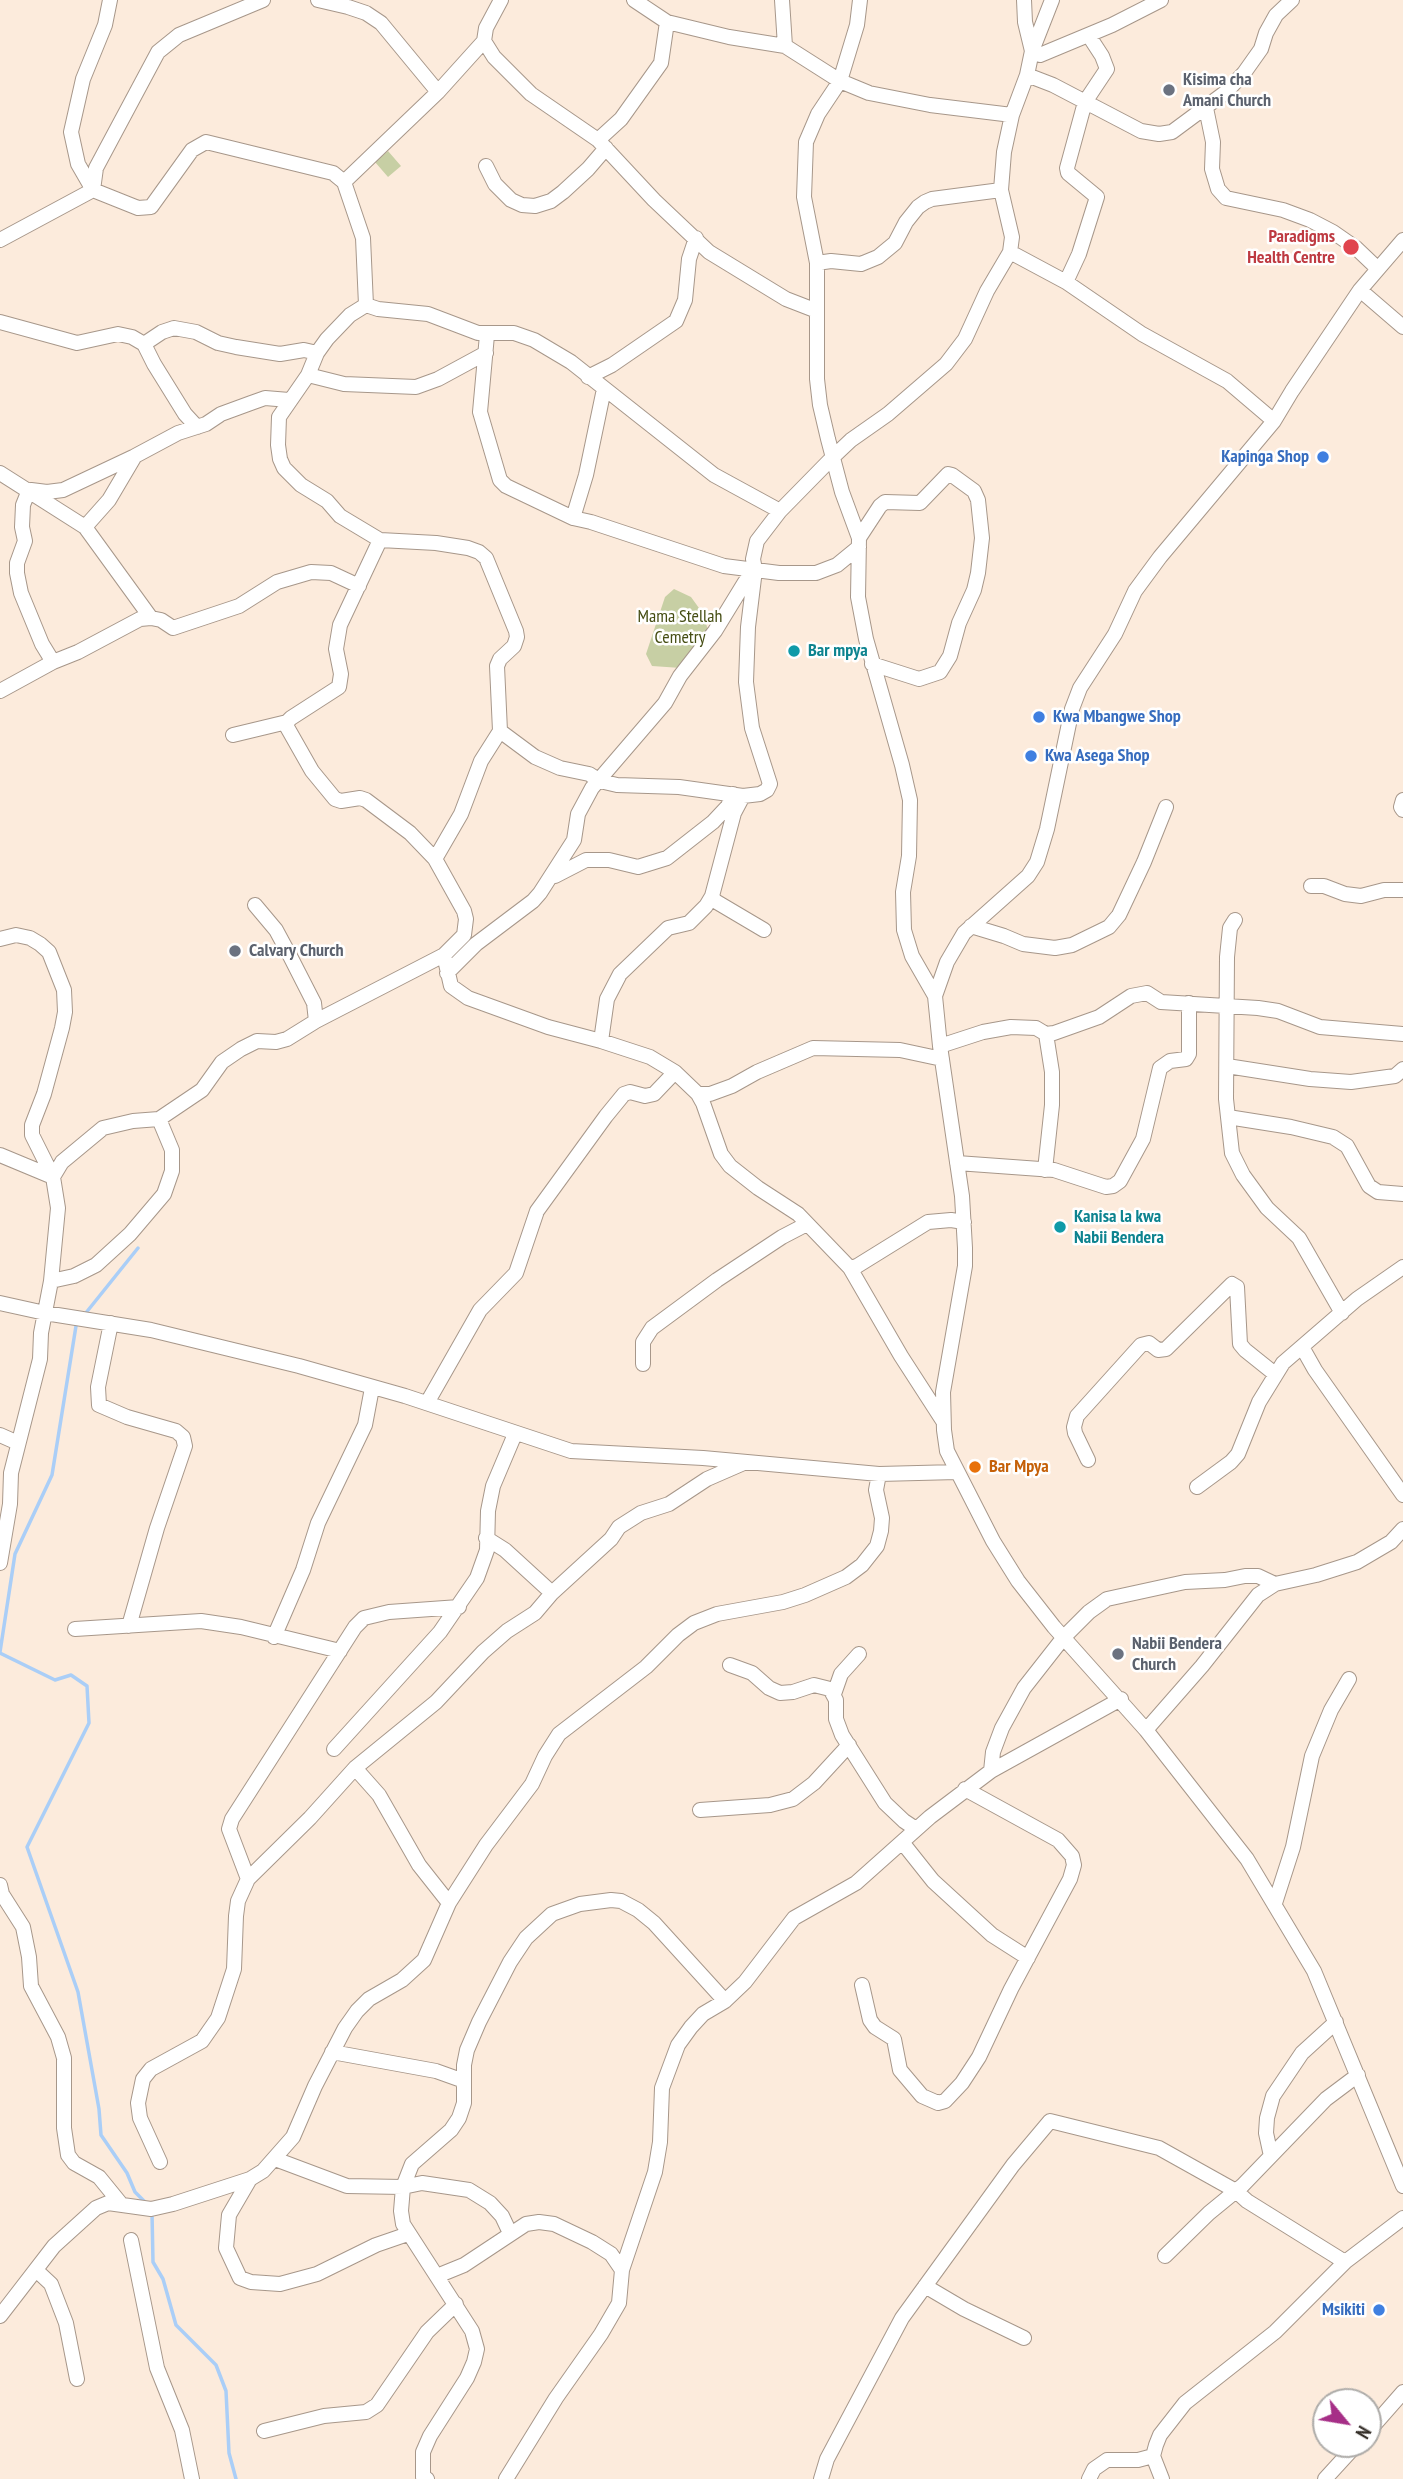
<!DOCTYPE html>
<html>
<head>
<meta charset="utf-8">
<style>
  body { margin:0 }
  #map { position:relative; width:1403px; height:2479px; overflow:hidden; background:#fcebdc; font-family:"PT Sans Narrow",sans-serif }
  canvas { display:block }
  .north { position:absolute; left:1312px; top:2388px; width:70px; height:70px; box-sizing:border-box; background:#fff; border:2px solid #aeaca9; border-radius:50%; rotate:120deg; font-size:19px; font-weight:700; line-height:28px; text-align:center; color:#352f29 }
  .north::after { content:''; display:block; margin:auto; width:24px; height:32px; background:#a62f87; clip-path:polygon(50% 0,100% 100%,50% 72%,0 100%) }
</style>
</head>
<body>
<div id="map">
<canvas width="1403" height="2479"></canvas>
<div class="north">N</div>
</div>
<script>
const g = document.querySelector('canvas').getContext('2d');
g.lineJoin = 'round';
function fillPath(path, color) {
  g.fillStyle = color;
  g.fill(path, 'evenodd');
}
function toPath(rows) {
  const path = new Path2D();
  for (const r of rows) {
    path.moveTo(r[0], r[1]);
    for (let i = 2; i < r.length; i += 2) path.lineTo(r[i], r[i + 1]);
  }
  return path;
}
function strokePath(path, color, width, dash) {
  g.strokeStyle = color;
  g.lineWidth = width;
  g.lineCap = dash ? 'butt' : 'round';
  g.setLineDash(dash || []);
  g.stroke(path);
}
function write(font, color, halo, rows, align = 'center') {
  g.font = font + ' "PT Sans Narrow",sans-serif';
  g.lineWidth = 5;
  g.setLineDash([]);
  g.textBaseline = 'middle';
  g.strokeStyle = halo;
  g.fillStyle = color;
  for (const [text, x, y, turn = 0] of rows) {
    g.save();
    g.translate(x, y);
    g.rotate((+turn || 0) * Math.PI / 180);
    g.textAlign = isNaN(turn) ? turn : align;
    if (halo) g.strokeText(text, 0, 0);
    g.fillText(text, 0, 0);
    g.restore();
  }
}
fillPath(toPath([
  [388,151,401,166,388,177,375,162],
  [674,589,691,597,704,615,708,631,681,668,652,666,646,654,665,597]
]), '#c7cfa4');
strokePath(toPath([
  [85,1314,138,1248],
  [0,1652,15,1554,52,1475,76,1326,78,1323],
  [0,1653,55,1680,71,1675,87,1686,89,1723,27,1847,78,1992,99,2109,101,2135,127,2173,135,2192,147,2204],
  [152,2213,153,2262,163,2279,176,2325,216,2365,226,2391,229,2453,236,2479]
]), '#aacef7', 3.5);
const minor = toPath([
  [318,0,348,7,366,13,381,23,438,92],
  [501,0,486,28,484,41,494,57,531,94,598,140,654,200,709,252,786,299,817,311],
  [634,0,667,22,729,37,785,46,840,81,869,93,930,105,1012,115],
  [782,0,785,46],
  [860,0,857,25,840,81,818,114,806,142,804,197,817,263,817,379,820,405,828,439,842,492,859,538,858,597,866,639,902,765,910,800,909,856,903,892,904,930,912,956,935,996],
  [1024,0,1025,22,1032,51,1040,55,1112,25,1161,0],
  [1027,75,1053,85,1141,131,1159,134,1172,132,1226,92,1244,73,1261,49,1266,33,1276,15,1292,0],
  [1206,108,1213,142,1212,169,1218,189,1226,198,1283,210,1310,220,1333,232,1356,248,1377,268],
  [598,140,621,119,661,63,667,22],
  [486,166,495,184,511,200,522,205,535,206,551,201,563,192,588,169,606,148],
  [344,182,438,92,484,41],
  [93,190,96,168,158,52,179,35,263,0],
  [93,190,78,164,71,132,83,79,105,25,110,0],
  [0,240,93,190,138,208,151,207,192,150,206,142,333,173,344,182,363,238,366,305,350,315,327,339,317,353,308,375,279,417,278,445,280,459,284,468,301,485,327,501,340,516,380,540,436,543,468,548,479,552,486,558,516,631,517,637,514,646,500,659,497,666,500,731,535,757,560,768,589,774,600,781,617,785,679,787,743,796,760,794,767,790,770,784,752,728,746,682,748,627,755,570,753,559,757,541,780,511,833,457,851,440,888,414,946,364,965,339,987,291,1010,252,1012,237,1001,190,1004,152,1012,115,1027,75,1032,51,1052,0],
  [1403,240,1360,290,1292,391,1274,421,1160,557,1135,591,1115,634,1080,688,1072,709,1047,829,1037,862,1028,876,964,933,947,962,935,996,940,1046,962,1196,965,1248,965,1266,943,1392,944,1430,947,1451,993,1541,1018,1581,1054,1627,1146,1730,1247,1859,1314,1971,1403,2186],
  [1010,252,1066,282,1142,334,1227,381,1274,421],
  [817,263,831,261,861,264,878,257,895,243,906,222,918,207,925,202,932,199,1001,190],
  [1066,282,1079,254,1097,197,1068,173,1067,168,1085,102,1107,69,1102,56,1089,36],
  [1360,290,1403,327],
  [366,305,378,309,428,314,478,333,514,333,534,340,571,362,714,475,780,511],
  [0,322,77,343,118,334,132,337,144,344,154,364,185,414,197,427],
  [487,335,480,412,500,480,506,486,573,518,591,522,724,566,779,573,816,573,837,565,859,547],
  [144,344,162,332,174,328,196,332,218,343,236,347,280,354,304,350,317,353],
  [308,375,344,384,416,387,438,379,486,353],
  [588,377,612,365,676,321,685,300,689,259,696,238],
  [0,473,85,527,109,500,135,456,178,433,206,424,221,414,251,403,265,398,289,400],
  [29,490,23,505,22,527,25,541,17,563,17,573,21,593,42,644,53,662],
  [31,490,47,492,63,490,133,457],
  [573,518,586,475,604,389],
  [85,527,151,618],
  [859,538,880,506,885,502,920,503,948,474,952,475,974,491,978,500,982,538,978,573,974,590,959,623,950,656,940,672,919,679,872,664],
  [380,540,340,625,336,649,341,674,339,687,291,718,287,722,287,727,312,771,335,799,341,801,360,798,366,800,410,833,435,859,464,911,466,919,464,935,444,955,451,986,468,998,548,1027,601,1041,650,1057,675,1072,698,1094,703,1103,721,1154,730,1166,758,1188,798,1214,850,1268,857,1266,928,1222,951,1220,964,1222],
  [0,691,53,662,78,652,140,619,151,618,161,620,173,628,239,606,277,582,311,572,331,573,359,586],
  [233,735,287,722],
  [1403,800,1401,807,1403,810],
  [435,859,461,814,481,761,500,731],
  [555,876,586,860,609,860,638,867,667,858,713,822,728,806,733,794],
  [1311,886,1324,886,1345,894,1361,896,1384,890,1403,890],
  [712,896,715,901,764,930],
  [255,905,276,930,290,956,314,1003,316,1021],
  [1235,920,1230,928,1227,957,1226,1099,1232,1153,1243,1175,1267,1208,1299,1238,1342,1313],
  [971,926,1004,936,1023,944,1055,948,1072,945,1109,927,1119,915,1144,862,1166,807],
  [0,939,16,935,30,938,40,944,49,952,64,990,65,1012,62,1028,44,1094,32,1125,32,1135,53,1177],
  [447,973,476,944,533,901,540,893,574,840,578,814,592,788,665,703,680,676,715,631,745,582,754,571],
  [601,1041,607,999,620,974,668,928,689,923,706,906,712,896,734,813,743,796],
  [940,1046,983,1032,1011,1027,1036,1028,1046,1034,1054,1033,1099,1017,1131,996,1147,993,1161,1002,1258,1008,1278,1011,1320,1027,1403,1034],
  [1227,1066,1310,1079,1351,1082,1395,1076,1403,1069],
  [698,1094,710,1094,732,1086,757,1072,813,1048,900,1050,942,1059],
  [1228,1117,1291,1127,1333,1137,1347,1146,1369,1186,1378,1192,1403,1194],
  [0,1155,53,1177,58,1208,51,1281,41,1333,40,1359,11,1473,10,1504,0,1563],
  [957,1163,1054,1170,1106,1187,1113,1186,1120,1181,1143,1139,1160,1068,1170,1061,1186,1059,1189,1054,1189,1003],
  [1045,1170,1052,1105,1052,1072,1046,1034],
  [53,1177,62,1162,103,1128,133,1121,159,1119,202,1090,222,1062,241,1049,257,1041,276,1042,287,1039,316,1021,444,955],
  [850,1268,901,1356,943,1421],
  [51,1281,74,1276,96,1265,130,1234,164,1194,172,1171,172,1150,159,1119],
  [0,1303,45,1313,151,1330,299,1366,405,1396,571,1451,703,1458,879,1474,957,1472],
  [111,1323,98,1387,99,1405,127,1417,176,1431,183,1437,185,1446,157,1528,129,1626],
  [1302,1347,1315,1370,1403,1495],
  [643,1364,643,1342,652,1328,717,1280,782,1237,807,1224],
  [427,1403,480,1310,516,1273,537,1211,606,1116,624,1094,630,1092,645,1096,654,1094,675,1072],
  [0,1435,18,1443],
  [1088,1460,1075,1433,1074,1427,1077,1416,1141,1345,1149,1343,1158,1350,1166,1349,1232,1284,1237,1287,1240,1344,1245,1350,1275,1374],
  [1197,1487,1231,1462,1238,1454,1259,1402,1283,1363,1357,1299,1403,1267],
  [486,1538,505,1550,552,1593],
  [75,1629,201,1621,241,1627,340,1651],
  [274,1637,303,1570,318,1523,365,1425,372,1388],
  [730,1665,752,1673,769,1688,780,1693,793,1692,814,1685,830,1689,836,1700,836,1719,842,1735,885,1803,904,1821,916,1829],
  [834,1694,841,1674,859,1654],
  [1146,1730,1202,1666,1258,1595,1275,1584,1316,1575,1357,1562,1391,1542,1403,1529],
  [334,1749,440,1632,477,1578,487,1550,488,1511,493,1486,515,1434],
  [355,1768,379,1795,419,1865,449,1903],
  [991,1771,993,1752,1002,1728,1024,1688,1064,1637,1089,1612,1107,1599,1185,1582,1225,1580,1245,1576,1258,1576,1275,1584],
  [700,1810,770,1805,793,1799,814,1783,849,1745],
  [902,1842,933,1881,992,1935,1028,1958],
  [248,1879,229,1829,232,1819,355,1627,364,1618,389,1612,459,1607],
  [0,1885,2,1894,23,1927,29,1957,31,1986,58,2037,64,2058,64,2128,68,2155,74,2163,99,2177,121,2204],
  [1275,1903,1293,1847,1312,1756,1331,1710,1349,1679],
  [862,1985,870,2020,875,2027,894,2039,900,2070,922,2096,938,2103,945,2101,962,2083,979,2057,1011,1989,1070,1879,1074,1865,1072,1856,1058,1840,965,1789],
  [332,2052,436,2071,464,2081],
  [1271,2156,1266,2133,1267,2118,1273,2096,1302,2053,1336,2022],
  [275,2159,347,2186,403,2187,422,2183,469,2190,490,2203,502,2216,510,2233],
  [160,2162,140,2118,138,2103,143,2079,151,2069,202,2041,218,2018,234,1969,236,1916,238,1901,248,1879,310,1818,355,1768,436,1702,483,1652,507,1631,535,1613,552,1593,611,1539,619,1527,641,1513,669,1504,707,1479,746,1462],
  [250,2179,229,2215,226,2248,240,2278,251,2282,280,2284,317,2274,376,2245,408,2234],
  [131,2240,157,2368,182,2430,192,2479],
  [1165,2256,1209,2213,1242,2186,1326,2099,1358,2075],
  [36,2270,51,2284,66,2323,77,2379],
  [437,2276,464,2265,526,2224,539,2222,554,2224,592,2242,611,2254,622,2270],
  [925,2286,964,2309,1024,2338],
  [0,2316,54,2246,96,2208,108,2203,151,2209,173,2204,250,2179,263,2171,293,2137,315,2086,345,2028,357,2011,369,1999,402,1980,424,1960,449,1903,486,1845,532,1784,545,1756,559,1734,646,1667,678,1635,694,1623,717,1614,783,1602,805,1595,846,1577,862,1565,877,1546,881,1531,882,1518,876,1490,879,1474],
  [264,2431,324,2416,366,2412,377,2405,427,2332,456,2304],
  [1368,2432,1403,2392],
  [427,2479,423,2477,423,2452,430,2436,467,2378,474,2362,477,2349,472,2331,403,2224,401,2211,403,2187,412,2164,451,2130,459,2118,464,2103,464,2065,467,2050,479,2022,510,1962,526,1938,552,1914,580,1904,611,1900,621,1901,638,1910,654,1923,725,2001],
  [506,2479,556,2398,601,2334,619,2303,622,2270,655,2172,660,2142,662,2088,678,2045,691,2027,703,2014,725,2001,745,1982,794,1918,856,1883,930,1817,991,1771,1121,1699],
  [821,2479,827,2459,902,2318,1013,2165,1050,2121,1159,2148,1236,2191,1247,2201,1345,2262],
  [1089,2479,1094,2469,1107,2460,1138,2460,1153,2456],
  [1162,2479,1153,2456,1156,2445,1160,2435,1185,2403,1275,2332,1345,2262,1403,2218],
  [1325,2479,1357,2444]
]);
strokePath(minor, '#a7978a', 16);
strokePath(minor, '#fff', 14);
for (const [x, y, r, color] of [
  [1169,90,7,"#6b7280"],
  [1351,247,9,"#e0444e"],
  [1323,457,7,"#3f7fe0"],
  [794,651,7,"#0f9aa8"],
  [1039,717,7,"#3f7fe0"],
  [1031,756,7,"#3f7fe0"],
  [235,951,7,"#6b7280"],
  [1060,1227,7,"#0f9aa8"],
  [975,1467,7,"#e8710a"],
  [1118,1654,7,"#6b7280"],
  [1379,2310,7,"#3f7fe0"]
]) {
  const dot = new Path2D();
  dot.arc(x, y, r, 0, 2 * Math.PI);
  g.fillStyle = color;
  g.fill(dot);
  strokePath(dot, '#fff', 2.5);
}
write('bold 18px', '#5b616d', '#fff', [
  ["Kisima cha",1183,80],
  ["Amani Church",1183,101],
  ["Calvary Church",249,951],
  ["Nabii Bendera",1132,1644],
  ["Church",1132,1665]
], 'left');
write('bold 18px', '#be3a42', '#fff', [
  ["Paradigms",1335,237],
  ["Health Centre",1335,258]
], 'right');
write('bold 18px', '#366cbe', '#fff', [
  ["Kapinga Shop",1309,457],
  ["Kwa Mbangwe Shop",1053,717,"left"],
  ["Kwa Asega Shop",1045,756,"left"],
  ["Msikiti",1365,2310]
], 'right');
write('18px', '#464e14', '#fff', [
  ["Mama Stellah",680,617],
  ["Cemetry",680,638]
]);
write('bold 18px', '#0d838f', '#fff', [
  ["Bar mpya",808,651],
  ["Kanisa la kwa",1074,1217],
  ["Nabii Bendera",1074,1238]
], 'left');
write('bold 18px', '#c56008', '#fff', [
  ["Bar Mpya",989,1467]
], 'left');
</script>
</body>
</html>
